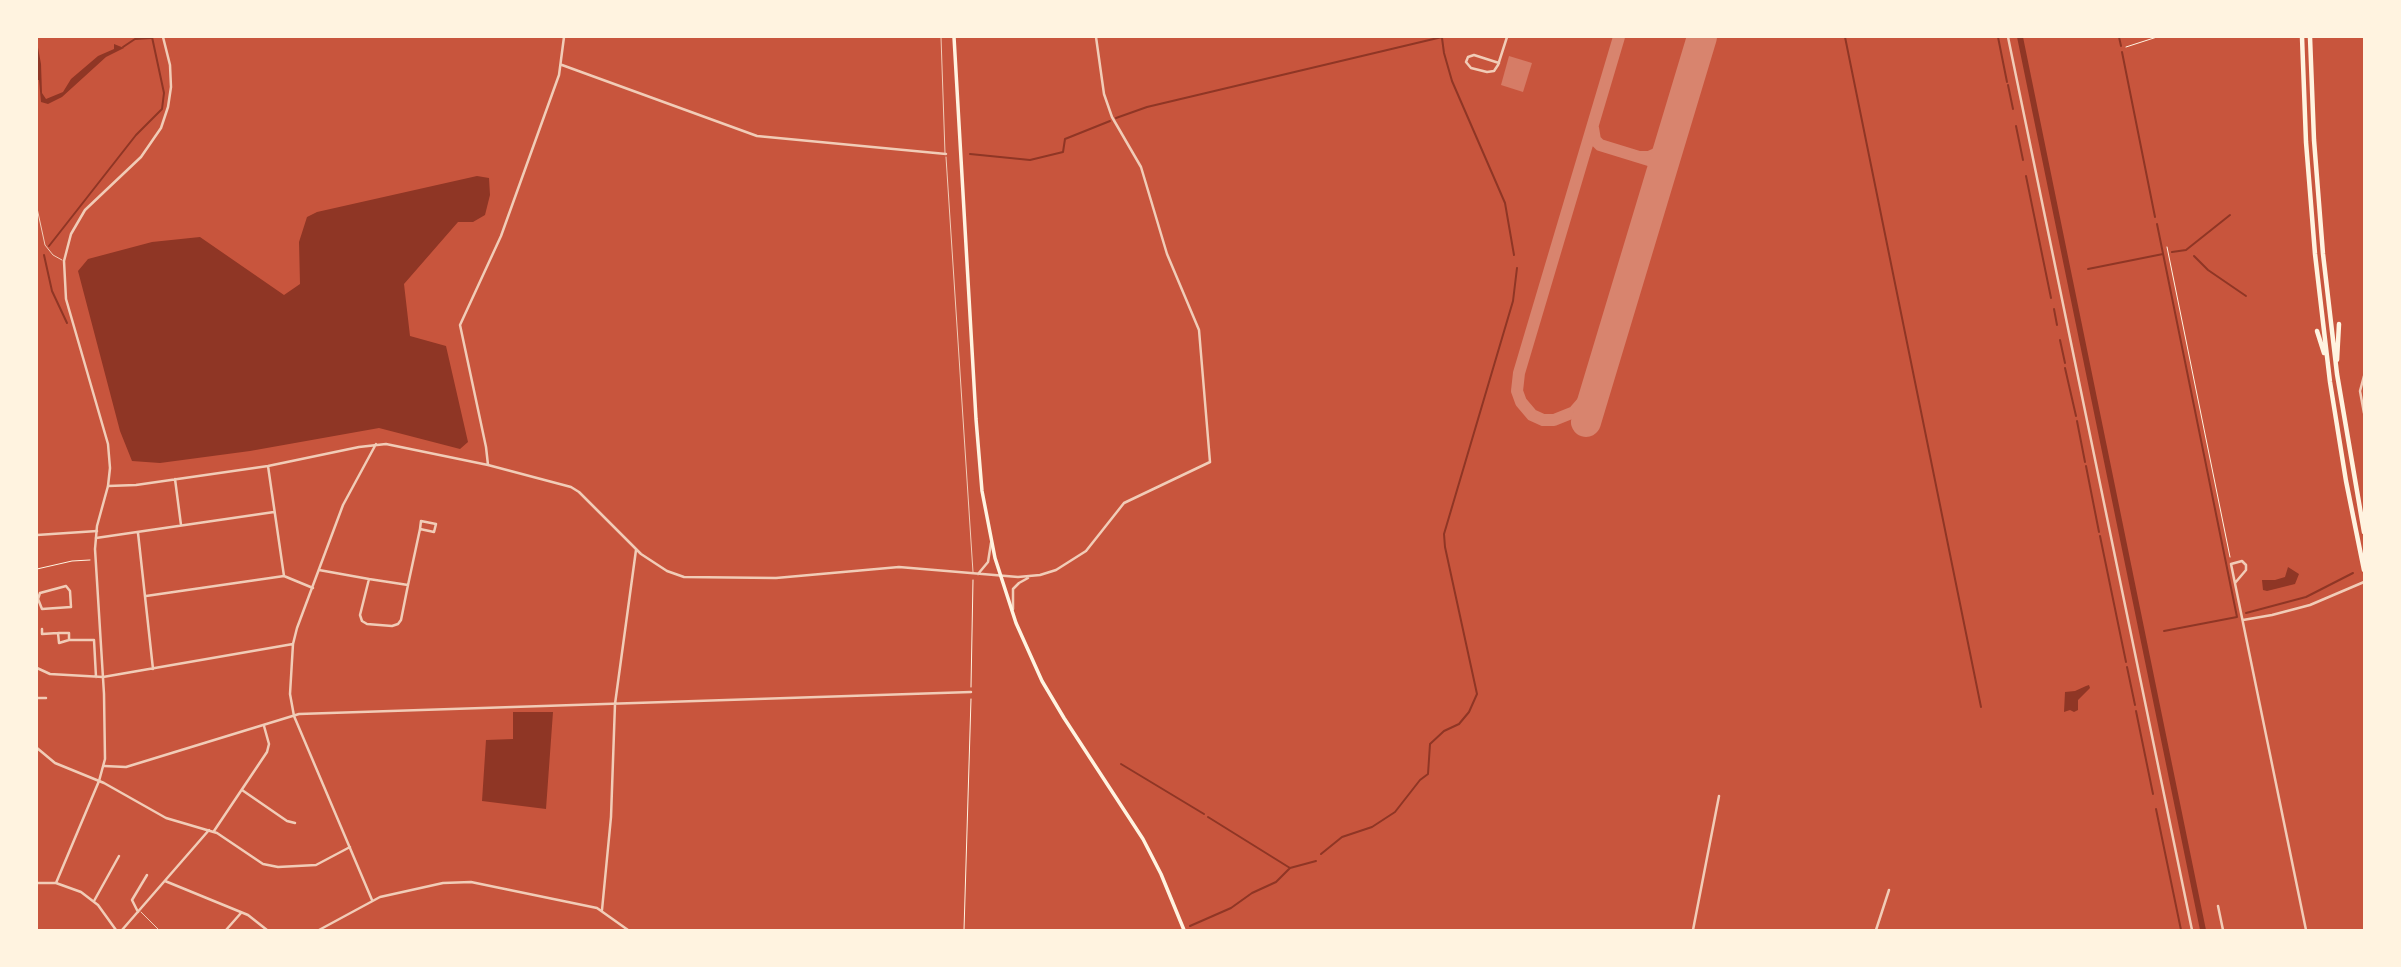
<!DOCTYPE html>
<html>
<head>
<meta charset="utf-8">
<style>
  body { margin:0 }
  #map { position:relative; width:2401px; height:967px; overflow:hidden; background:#c8553d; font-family:"DejaVu Sans",sans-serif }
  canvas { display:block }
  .frame { position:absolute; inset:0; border:38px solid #fff3e0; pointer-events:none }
</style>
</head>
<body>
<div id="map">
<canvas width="2401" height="967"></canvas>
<div class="frame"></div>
</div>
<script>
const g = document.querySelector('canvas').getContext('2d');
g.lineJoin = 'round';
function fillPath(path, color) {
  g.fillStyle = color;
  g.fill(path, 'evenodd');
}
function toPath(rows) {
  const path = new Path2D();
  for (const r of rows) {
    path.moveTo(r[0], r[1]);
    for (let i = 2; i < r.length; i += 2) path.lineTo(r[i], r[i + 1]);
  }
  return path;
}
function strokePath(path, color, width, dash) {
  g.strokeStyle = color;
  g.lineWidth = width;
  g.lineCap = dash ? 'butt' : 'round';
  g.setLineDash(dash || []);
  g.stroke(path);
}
fillPath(toPath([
  [2017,37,2023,37,2206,930,2200,930],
  [37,42,41,64,42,93,46,99,63,92,71,79,98,56,114,49,114,44,124,48,106,57,62,97,48,104,41,102,39,80,37,80],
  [477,176,489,178,490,195,485,215,473,222,458,222,404,284,410,336,446,346,468,442,460,449,379,428,250,451,160,463,132,461,120,431,78,271,88,259,152,242,200,237,284,295,300,284,299,242,307,217,317,212],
  [2288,567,2299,574,2295,584,2267,591,2263,590,2262,580,2275,580,2285,577],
  [2086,686,2089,685,2090,688,2078,700,2078,710,2074,712,2070,710,2064,712,2065,692,2075,691],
  [513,712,553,712,546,809,482,801,486,740,513,739]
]), '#8f3625');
strokePath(toPath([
  [1845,37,1981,707],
  [1998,37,2007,82],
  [2119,37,2121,46],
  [1442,38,1444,53,1452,81,1505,203,1514,255],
  [123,47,135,39,151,38],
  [2122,52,2155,217],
  [2008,85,2013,109],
  [1116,118,1147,107,1442,37],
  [2016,126,2023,160],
  [970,154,1030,160,1063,152,1065,139,1110,121],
  [2026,176,2051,298],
  [2157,224,2237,617,2164,631],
  [49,246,136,135,162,109,164,93,152,37],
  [2172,252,2186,250,2230,215],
  [44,255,52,291,67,323],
  [2194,256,2208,270,2246,296],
  [2088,269,2163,254],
  [2054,309,2057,325],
  [2060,340,2065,363],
  [2065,368,2076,416],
  [2077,421,2085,462],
  [2086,466,2099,532],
  [2100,536,2126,662],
  [2246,613,2306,597,2353,573],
  [2127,667,2135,705],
  [2136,711,2153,794],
  [1121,764,1204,814],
  [2156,809,2181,930],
  [1208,817,1290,868],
  [1321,854,1342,837,1372,827,1395,812,1420,780,1428,774,1430,744,1444,731,1459,724,1469,712,1477,694,1445,547,1444,534,1513,301,1517,268],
  [1190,926,1231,908,1252,893,1276,882,1290,868,1316,861]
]), '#8f3625', 2);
strokePath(toPath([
  [1593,128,1595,140,1600,145,1652,161,1657,169,1658,181],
  [1640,157,1649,157,1658,153,1666,146,1672,136],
  [1600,377,1593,390,1574,412,1554,420,1543,420,1532,415,1521,402,1517,391,1519,373,1619,37]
]), '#d8846e', 12);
strokePath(toPath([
  [1586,422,1702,37]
]), '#d8846e', 30);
fillPath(toPath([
  [1509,56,1532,63,1523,92,1501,85]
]), '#d67c66');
strokePath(toPath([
  [2126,47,2157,37],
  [2167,247,2230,557],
  [37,569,72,561,90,560],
  [971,687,973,580],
  [964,930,971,699]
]), '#fff3e0', 1);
strokePath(toPath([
  [941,37,945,153],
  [946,157,973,572],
  [37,208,45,245,53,255,62,260],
  [141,912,159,930]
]), '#f1ccb7', 1);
strokePath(toPath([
  [2008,37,2192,930],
  [1499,63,1474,55,1468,57,1466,62,1471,68,1487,72,1494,71,1498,65,1499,62,1507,37],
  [562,65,757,136,946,154],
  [2364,376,2360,391,2364,413],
  [488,465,486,447,460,325,501,236,559,75,564,37],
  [268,466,284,576,313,588],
  [175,479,181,525],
  [108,486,136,485,268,466,359,447,386,444,488,465,571,487,579,492,641,554,667,571,684,577,776,578,899,567,1018,577,1040,575,1056,570,1086,551,1124,503,1210,462,1199,330,1167,254,1141,167,1112,117,1104,94,1096,37],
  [138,533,153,669],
  [37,535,97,531],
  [96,538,274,512],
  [319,570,369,579,408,585,401,620,398,624,392,626,367,624,362,621,360,615,369,579],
  [978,574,988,562,991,543],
  [2235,583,2246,570,2246,565,2242,561,2231,564,2306,930],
  [408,585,420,529,434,532,436,524,421,521,420,529],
  [66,586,70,591,71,607,42,609,38,599,40,593,66,586],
  [146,596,284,576],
  [1013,609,1013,589,1019,583,1028,578],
  [2243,620,2272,615,2310,605,2364,582],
  [42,629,42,634,58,633],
  [69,640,59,643,58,633,69,633,69,640,94,640,96,677],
  [37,668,50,674,103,677,293,644],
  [37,698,46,698],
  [37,748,55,763,104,783,166,818,217,833,263,864,278,867,316,865,350,847],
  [104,766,126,767,299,714,971,692],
  [242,790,287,821,295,823],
  [214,831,267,752,269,744,264,726],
  [165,881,248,915,267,930],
  [372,900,294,716,290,694,293,644,297,628,343,505,376,444],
  [94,901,119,856],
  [2218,906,2223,930],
  [602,910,611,817,615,704,636,550],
  [138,912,132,900,147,875],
  [122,930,209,830],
  [226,930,241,913],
  [319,930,380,897,443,883,471,882,597,908,628,930],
  [1693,930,1719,796],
  [1876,930,1889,890]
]), '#f1ccb7', 2.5);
strokePath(toPath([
  [37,883,56,883,81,892,98,905,116,930],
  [56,883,99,781,105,759,104,694,95,549,97,526,108,486,110,468,108,444,66,299,64,261,71,234,85,210,141,157,161,128,168,107,171,87,170,65,163,37]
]), '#f1ccb7', 2.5);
strokePath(toPath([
  [954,37,976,419,982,491,995,558,1016,623,1042,681,1064,718,1143,839,1161,874,1184,930]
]), '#fff3e0', 3.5);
strokePath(toPath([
  [2302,37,2306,142,2315,254,2330,382,2346,481,2364,570],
  [2310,37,2314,140,2323,254,2337,374,2364,532],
  [2317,331,2324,353],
  [2337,360,2339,324]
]), '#fff3e0', 4.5);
</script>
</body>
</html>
